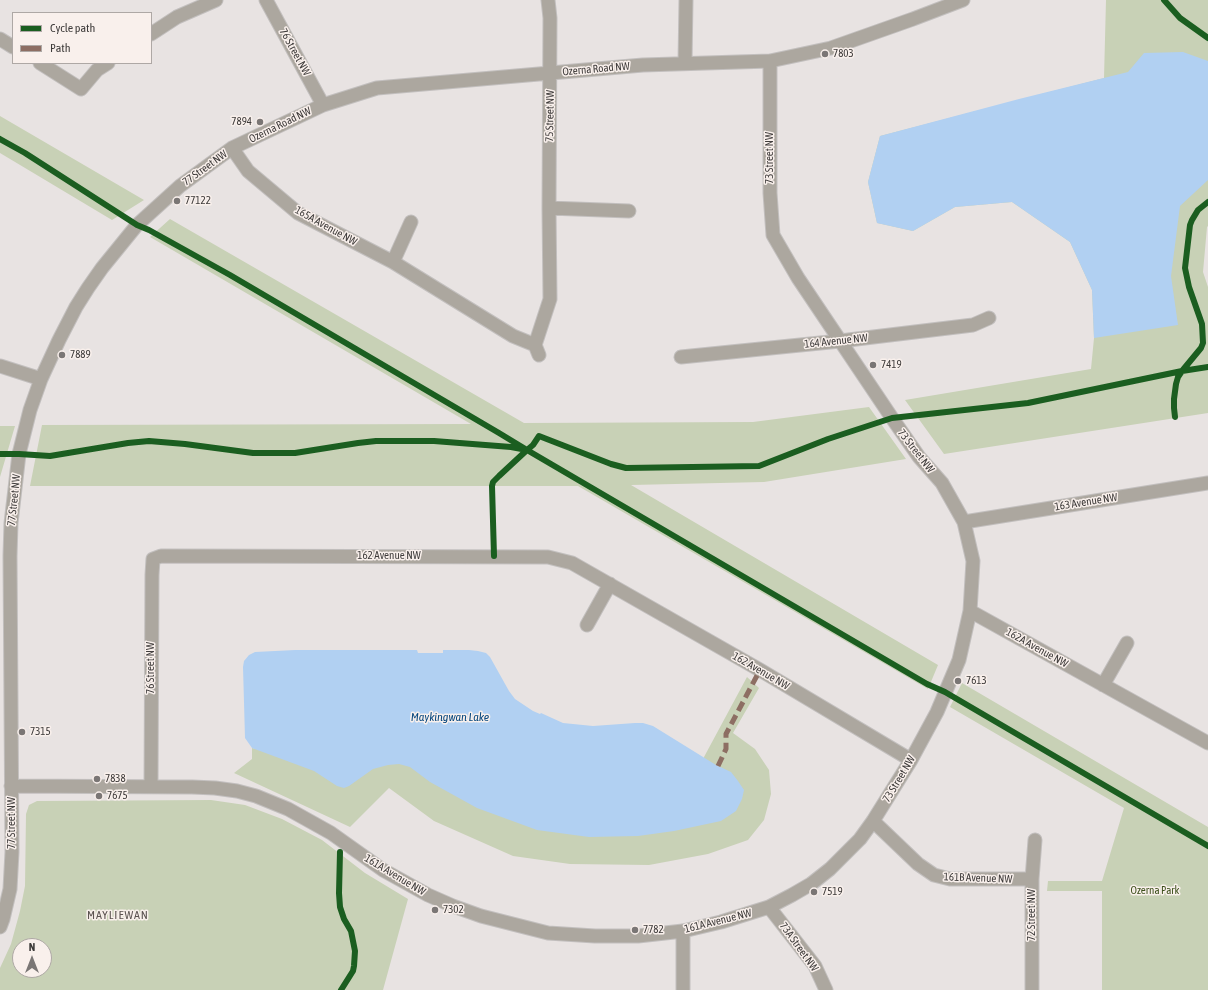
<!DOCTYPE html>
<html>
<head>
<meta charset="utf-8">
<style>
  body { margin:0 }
  #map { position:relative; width:1208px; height:990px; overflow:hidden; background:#e8e3e2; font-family:"Asap Condensed",sans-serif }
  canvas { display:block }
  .legend { position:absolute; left:12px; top:12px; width:140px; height:52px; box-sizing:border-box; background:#f9f0ec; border:1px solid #aea8a5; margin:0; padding:5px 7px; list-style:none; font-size:12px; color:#3e3b3a }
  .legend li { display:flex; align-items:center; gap:8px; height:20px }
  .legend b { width:20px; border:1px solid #aea8a5 }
  .north { position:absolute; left:12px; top:938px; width:40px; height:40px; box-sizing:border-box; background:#f9f0ec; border:1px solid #aea8a5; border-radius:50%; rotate:0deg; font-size:11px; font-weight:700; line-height:16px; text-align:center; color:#3e3b3a }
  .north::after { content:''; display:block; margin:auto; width:14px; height:18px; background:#7a7675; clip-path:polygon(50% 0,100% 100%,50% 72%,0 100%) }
</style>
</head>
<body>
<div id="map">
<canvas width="1208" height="990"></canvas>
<ul class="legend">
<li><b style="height:5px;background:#1b5e20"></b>Cycle path</li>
<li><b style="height:5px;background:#8d6e63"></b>Path</li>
</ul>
<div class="north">N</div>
</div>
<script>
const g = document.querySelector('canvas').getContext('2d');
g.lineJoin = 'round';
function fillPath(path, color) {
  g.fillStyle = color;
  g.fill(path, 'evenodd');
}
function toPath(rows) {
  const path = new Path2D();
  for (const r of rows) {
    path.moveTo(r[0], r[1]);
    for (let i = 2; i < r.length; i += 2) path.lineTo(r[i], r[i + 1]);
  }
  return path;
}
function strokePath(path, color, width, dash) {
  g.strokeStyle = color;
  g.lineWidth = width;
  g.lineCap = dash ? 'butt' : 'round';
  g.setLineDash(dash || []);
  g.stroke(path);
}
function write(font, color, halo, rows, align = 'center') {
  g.font = font + ' "Asap Condensed",sans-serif';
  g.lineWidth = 3;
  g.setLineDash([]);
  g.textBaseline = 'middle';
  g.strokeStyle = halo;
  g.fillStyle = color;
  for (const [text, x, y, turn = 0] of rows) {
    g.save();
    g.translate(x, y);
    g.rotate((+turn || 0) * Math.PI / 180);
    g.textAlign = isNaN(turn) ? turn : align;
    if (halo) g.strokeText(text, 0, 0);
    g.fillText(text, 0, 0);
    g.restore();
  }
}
fillPath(toPath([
  [1106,0,1208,0,1208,226,1207,227,1203,272,1208,287,1208,413,944,454,905,400,1091,369,1094,338,1092,290,1070,242,1012,202,955,207,913,231,877,223,868,182,880,136,1104,78],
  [0,116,144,200,112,220,0,153],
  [170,219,524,423,753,422,869,407,906,459,764,482,631,485,938,665,928,689,578,486,30,486,42,425,471,424,150,237],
  [0,426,15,426,0,477],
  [747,677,759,688,733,733,755,749,769,770,771,794,764,820,748,840,708,854,649,865,570,864,513,856,434,821,389,788,350,827,234,773,252,759,252,748,335,765,391,753,706,804,704,757],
  [962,683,1208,827,1208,990,1102,990,1102,891,1047,891,1048,881,1102,881,1124,808,950,707],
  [211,800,245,805,282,819,322,840,365,873,408,899,383,990,0,990,0,968,11,944,20,911,25,886,26,814,29,805,37,801],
  [20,946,44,946,44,970,20,970]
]), '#c8d1b6');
fillPath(toPath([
  [1183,52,1208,61,1208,180,1180,206,1171,276,1178,325,1094,338,1092,290,1070,242,1012,202,955,207,913,231,877,223,868,182,880,136,1019,99,1128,72,1144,53],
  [295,650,417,650,418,653,443,653,443,650,469,650,478,651,486,653,490,657,509,691,515,699,533,711,540,714,541,713,563,723,593,726,635,723,643,723,653,726,716,765,731,772,738,781,744,790,742,799,736,811,721,821,674,831,638,836,589,837,537,830,477,808,430,782,410,767,399,764,388,765,373,769,349,786,344,788,337,786,314,771,252,748,245,738,243,667,244,661,249,655,255,652]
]), '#b1d0f2');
const minor = toPath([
  [266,0,323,105],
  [151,34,177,17,216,0],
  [0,39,13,47],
  [40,63,81,89,97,70,108,63],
  [685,63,686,0],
  [232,148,248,171,298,213,393,262,513,336,535,345],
  [549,208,629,211],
  [393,262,411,222],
  [539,355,535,345,550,299,549,208,550,18,548,0],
  [681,357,840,341,973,325,989,318],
  [0,366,41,379],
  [964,522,1208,483],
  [970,611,1208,743],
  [587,625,610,584],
  [1103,685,1127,643],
  [11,786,192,787,215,788,237,791,256,796,288,809,331,833,383,870,428,895,453,906,481,916,548,933,595,936,638,936,683,931,721,922,769,907,792,895,811,884,830,869,860,839,873,821,911,760,937,712,959,660,970,611,973,561,964,522,942,483,919,457,892,418,798,278,773,235,770,193,770,61],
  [151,787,152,575,153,559,161,556,548,557,572,563,760,670,911,760],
  [873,821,918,864,934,875,950,879,1032,879],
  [769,907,815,966,826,990],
  [0,927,3,919,10,889,12,852,10,556,11,523,19,454,30,410,41,379,59,340,76,307,88,288,102,268,137,225,180,186,232,148,323,105,377,88,643,65,770,61,831,48,913,19,963,0],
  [683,931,683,990],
  [1032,990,1032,879,1035,840]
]);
strokePath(minor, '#c2bfbe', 15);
strokePath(minor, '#aca79f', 13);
strokePath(toPath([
  [718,766,726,749,726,734,760,670]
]), '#8d6e63', 5, [10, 5]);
strokePath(toPath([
  [1164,0,1180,18,1208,38],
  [0,139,25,153,137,225,149,230,230,275,499,433,527,450,927,684,945,692,1208,846],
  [1175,417,1174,408,1174,399,1176,384,1178,377,1182,371,1201,348,1203,343,1202,324,1189,287,1185,268,1190,225,1192,220,1198,210,1208,202],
  [0,454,19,454,50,456,128,443,149,441,185,444,253,453,295,453,358,443,376,441,434,441,511,447,527,450,533,445,539,436,611,464,626,468,759,466,828,439,892,418,1028,403,1182,371,1208,367],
  [494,556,492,486,493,482,499,476,527,450],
  [340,852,339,893,340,907,344,919,351,931,355,951,354,966,353,971,341,990]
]), '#1b5e20', 6);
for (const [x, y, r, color] of [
  [825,54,4,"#7a7675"],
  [260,122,4,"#7a7675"],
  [177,201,4,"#7a7675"],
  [62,355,4,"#7a7675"],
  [873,365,4,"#7a7675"],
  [958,681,4,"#7a7675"],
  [22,732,4,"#7a7675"],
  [97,779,4,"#7a7675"],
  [99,796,4,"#7a7675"],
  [814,892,4,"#7a7675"],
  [435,910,4,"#7a7675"],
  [635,930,4,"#7a7675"]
]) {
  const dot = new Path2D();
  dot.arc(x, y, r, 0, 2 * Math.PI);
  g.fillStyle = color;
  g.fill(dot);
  strokePath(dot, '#f9f0ec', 1.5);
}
write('11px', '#3e3b3a', '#f9f0ec', [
  ["76 Street NW",295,52,61],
  ["Ozerna Road NW",596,69,-5],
  ["75 Street NW",550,116,-89],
  ["Ozerna Road NW",280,125,-26],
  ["73 Street NW",770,158,-90],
  ["77 Street NW",205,168,-36],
  ["165A Avenue NW",326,226,29],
  ["164 Avenue NW",836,341,-6],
  ["73 Street NW",916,451,52],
  ["77 Street NW",14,500,-84],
  ["163 Avenue NW",1086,502,-9],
  ["162 Avenue NW",389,556],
  ["162A Avenue NW",1037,648,29],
  ["76 Street NW",151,668,-90],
  ["162 Avenue NW",761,671,30],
  ["73 Street NW",899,779,-59],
  ["77 Street NW",12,823,-90],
  ["161A Avenue NW",395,875,31],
  ["161B Avenue NW",978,878,2],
  ["72 Street NW",1032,915,-90],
  ["161A Avenue NW",718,921,-14],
  ["73A Street NW",799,947,54]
]);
write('11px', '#3e3b3a', '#f9f0ec', [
  ["7803",833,54],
  ["7894",252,122,"right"],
  ["77122",185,201],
  ["7889",70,355],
  ["7419",881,365],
  ["7613",966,681],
  ["7315",30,732],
  ["7838",105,779],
  ["7675",107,796],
  ["7519",822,892],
  ["7302",443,910],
  ["7782",643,930]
], 'left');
write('11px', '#3c4f1a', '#f9f0ec', [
  ["Ozerna Park",1155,891]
]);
write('italic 12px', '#07477e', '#f9f0ec', [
  ["Maykingwan Lake",450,717]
]);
g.letterSpacing = '1px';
write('12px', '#5b5350', '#f9f0ec', [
  ["MAYLIEWAN",118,915]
]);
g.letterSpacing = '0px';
</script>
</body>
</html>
